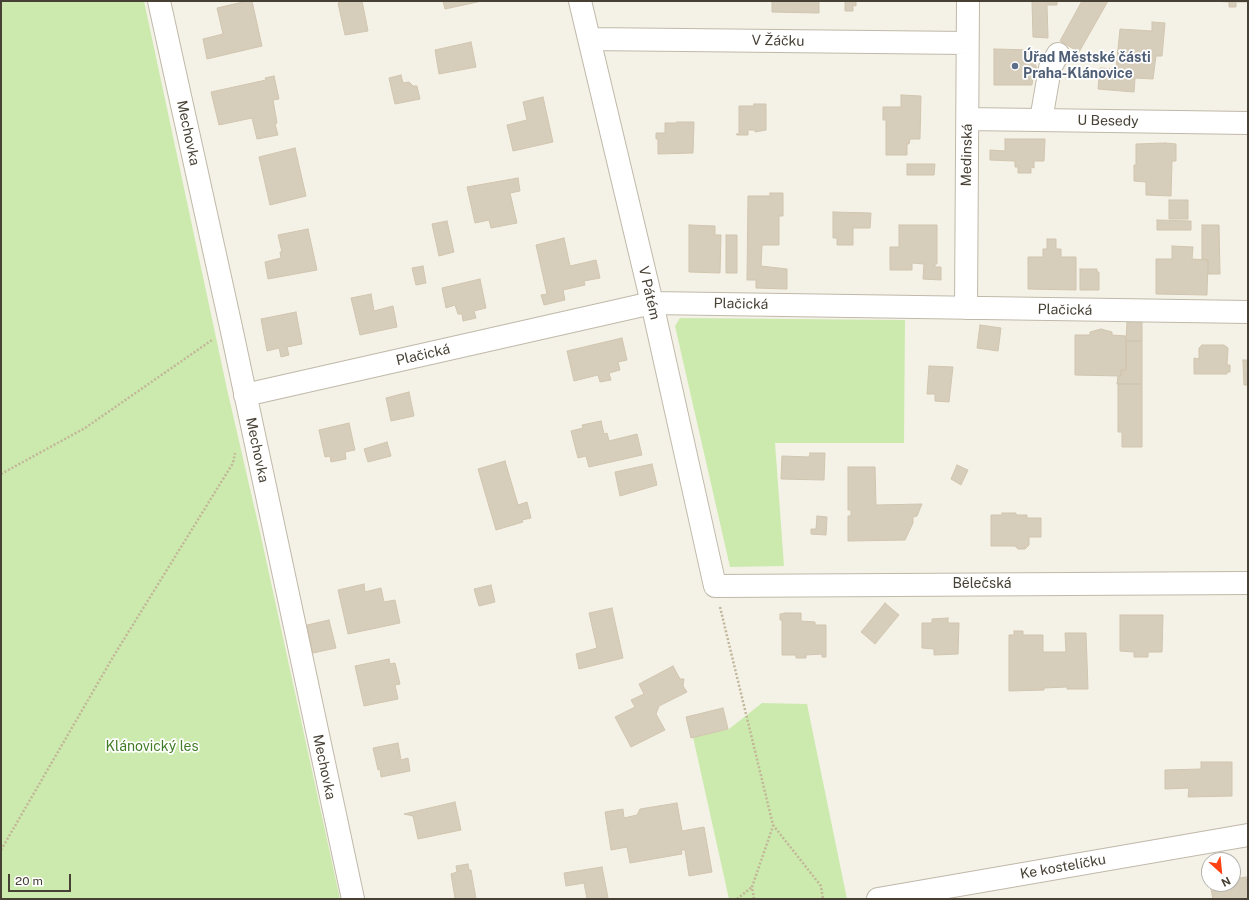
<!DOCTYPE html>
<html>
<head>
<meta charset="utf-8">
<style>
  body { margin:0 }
  #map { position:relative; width:1249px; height:900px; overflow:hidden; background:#f4f1e7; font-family:"Public Sans",sans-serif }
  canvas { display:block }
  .frame { position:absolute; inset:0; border:2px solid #474135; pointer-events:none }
  .north { position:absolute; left:1201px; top:852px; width:40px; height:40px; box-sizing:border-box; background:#fff; border:1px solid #b5b3ae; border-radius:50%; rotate:153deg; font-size:11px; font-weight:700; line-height:16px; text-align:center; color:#474135 }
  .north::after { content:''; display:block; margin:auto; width:14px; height:18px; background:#ff4213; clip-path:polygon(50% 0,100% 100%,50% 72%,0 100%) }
  .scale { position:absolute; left:8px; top:874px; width:63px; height:18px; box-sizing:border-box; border:2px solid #474135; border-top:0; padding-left:5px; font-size:12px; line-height:14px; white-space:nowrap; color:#474135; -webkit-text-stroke:3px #fff; paint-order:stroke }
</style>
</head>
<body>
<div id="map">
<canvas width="1249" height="900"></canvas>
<div class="frame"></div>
<div class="north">N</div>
<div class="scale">20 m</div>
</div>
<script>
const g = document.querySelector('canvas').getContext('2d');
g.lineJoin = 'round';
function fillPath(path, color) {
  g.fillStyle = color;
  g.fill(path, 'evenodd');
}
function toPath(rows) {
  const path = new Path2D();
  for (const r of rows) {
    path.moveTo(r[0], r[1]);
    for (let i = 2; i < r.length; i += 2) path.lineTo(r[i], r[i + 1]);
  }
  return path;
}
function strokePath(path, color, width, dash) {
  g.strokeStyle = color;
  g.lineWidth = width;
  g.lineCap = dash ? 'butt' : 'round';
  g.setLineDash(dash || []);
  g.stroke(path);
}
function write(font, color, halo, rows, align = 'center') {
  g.font = font + ' "Public Sans",sans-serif';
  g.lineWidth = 3.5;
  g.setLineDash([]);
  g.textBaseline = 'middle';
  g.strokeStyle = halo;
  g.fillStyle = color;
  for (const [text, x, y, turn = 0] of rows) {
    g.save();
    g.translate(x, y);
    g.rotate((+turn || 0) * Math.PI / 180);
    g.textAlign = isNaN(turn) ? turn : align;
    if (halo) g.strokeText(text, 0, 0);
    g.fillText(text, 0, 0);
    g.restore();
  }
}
fillPath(toPath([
  [1,1,144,1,227,389,260,532,340,899,1,899],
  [680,318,905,320,904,443,775,443,784,566,730,567,675,326],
  [762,703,807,704,847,899,729,899,693,737,729,729]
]), '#cceaae');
const building = toPath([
  [247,1,252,1,262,46,207,59,203,39,223,34,217,8,247,1],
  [349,1,362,1,368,31,345,35,338,3,349,1],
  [443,1,482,1,445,9,443,1],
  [772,1,819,1,819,13,772,12,772,1],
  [845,1,856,1,856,6,853,5,853,11,845,11,845,1],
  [1032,1,1057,1,1057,5,1047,5,1048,38,1033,37,1032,1],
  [1082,1,1108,1,1079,52,1060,41,1082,1],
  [1211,1,1248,1,1248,2,1236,2,1236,7,1229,7,1229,2,1211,1],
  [1152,22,1165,23,1162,56,1156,56,1153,79,1135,78,1134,92,1098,89,1100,68,1116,69,1120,29,1152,31,1152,22],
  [471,42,476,67,439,74,435,50,471,42],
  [994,49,1033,50,1033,65,1036,65,1036,68,1041,68,1041,73,1036,72,1036,76,1033,76,1032,85,994,85,994,49],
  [401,75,403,83,409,82,413,86,417,86,420,99,395,104,389,78,401,75],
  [274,76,279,99,273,100,277,123,275,124,278,135,257,139,252,118,219,125,211,92,266,80,265,78,274,76],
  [901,95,921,96,920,139,910,139,909,144,907,144,907,155,886,155,886,120,883,120,883,107,901,107,901,95],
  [543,97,553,142,513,151,507,125,527,120,523,102,543,97],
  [754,104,766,104,766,130,755,132,755,130,748,130,748,135,737,135,736,134,739,134,739,106,754,106,754,104],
  [677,122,694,122,693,153,658,154,658,139,656,139,656,133,665,133,665,123,677,123,677,122],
  [1005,139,1045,139,1044,161,1034,161,1034,168,1031,167,1031,173,1018,173,1018,167,1015,167,1015,161,990,160,990,150,1005,151,1005,139],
  [1165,143,1176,144,1176,161,1172,161,1171,196,1146,195,1146,182,1134,181,1134,165,1136,165,1136,144,1165,143],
  [295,148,306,196,270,205,259,157,295,148],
  [907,164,935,164,934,175,907,175,907,164],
  [518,178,520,191,510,193,517,223,491,228,489,220,475,223,467,187,518,178],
  [770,193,783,193,783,216,779,216,779,245,762,245,761,266,787,269,787,289,756,288,756,280,747,280,748,196,770,196,770,193],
  [1169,200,1188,200,1188,219,1169,219,1169,200],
  [833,212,871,213,870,228,853,228,853,245,837,245,837,238,833,238,833,212],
  [1157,220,1191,221,1191,230,1157,230,1157,220],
  [447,221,454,252,439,256,432,224,447,221],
  [689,225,715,226,715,235,721,235,720,273,689,272,689,225],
  [899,225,937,225,937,264,935,264,935,267,941,267,941,280,923,279,924,264,912,263,912,270,890,270,890,247,899,247,899,225],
  [1202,225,1219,225,1220,274,1208,274,1208,260,1202,259,1202,225],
  [308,229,317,270,268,279,265,262,281,258,280,252,282,252,278,235,308,229],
  [726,235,737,235,737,273,726,273,726,235],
  [564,238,570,266,596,260,600,278,584,281,585,285,563,290,565,300,544,305,541,295,547,294,536,245,564,238],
  [1047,239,1056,239,1056,249,1061,249,1061,257,1076,257,1076,290,1028,289,1028,257,1043,257,1043,249,1047,249,1047,239],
  [1172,246,1193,247,1192,259,1208,260,1207,295,1156,294,1156,259,1172,259,1172,246],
  [423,266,426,283,416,285,412,268,423,266],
  [1080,269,1097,269,1097,272,1099,272,1099,290,1080,290,1080,269],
  [480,279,486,308,474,311,476,318,463,321,462,314,458,314,455,305,446,308,442,288,480,279],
  [371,294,374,311,393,306,397,327,360,335,351,298,371,294],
  [296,312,302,344,287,347,289,355,281,357,279,348,267,351,261,319,296,312],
  [1127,321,1142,321,1142,341,1126,341,1127,321],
  [980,325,1001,328,998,351,977,348,980,325],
  [1101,329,1112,332,1112,335,1126,336,1126,370,1121,370,1121,376,1075,375,1075,335,1090,335,1090,332,1101,329],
  [622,338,627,360,618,362,620,370,609,373,611,380,600,382,598,375,574,381,567,351,622,338],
  [1126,341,1142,341,1142,384,1117,384,1118,376,1121,376,1121,370,1126,370,1126,341],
  [1202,345,1224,345,1228,348,1227,365,1230,365,1230,372,1227,372,1227,374,1194,374,1194,358,1199,359,1199,348,1202,345],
  [1243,360,1248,360,1248,385,1244,385,1243,360],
  [929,366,953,367,949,402,935,401,935,394,927,394,929,366],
  [1118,384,1142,384,1142,447,1122,447,1122,432,1118,432,1118,384],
  [409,392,414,416,391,421,386,398,409,392],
  [601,421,604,434,607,433,609,441,637,434,642,455,589,467,586,456,578,458,571,431,583,428,582,425,601,421],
  [349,423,355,450,345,452,346,459,331,462,330,456,325,457,319,430,349,423],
  [387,442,391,456,368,462,364,449,387,442],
  [810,453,825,453,824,480,781,479,782,456,809,457,810,453],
  [505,461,518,505,527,502,531,518,522,520,523,522,496,530,478,469,505,461],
  [652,464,657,485,620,496,615,472,652,464],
  [957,465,968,470,961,485,951,479,957,465],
  [848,467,875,467,876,505,922,504,917,516,913,517,913,523,905,540,848,541,848,516,851,516,851,510,848,510,848,467],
  [1002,513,1016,513,1016,515,1027,515,1027,518,1041,518,1041,537,1029,537,1029,545,1025,549,1018,549,1015,546,991,546,991,515,1002,515,1002,513],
  [817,516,827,517,826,535,811,534,811,529,816,529,817,516],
  [364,584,365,592,381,588,384,602,395,600,400,623,348,634,338,590,364,584],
  [491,585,495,602,479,606,474,589,491,585],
  [885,603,899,615,875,644,861,632,885,603],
  [612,608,623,658,579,669,576,654,597,648,589,613,612,608],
  [785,613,801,613,801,621,815,622,815,625,826,625,826,657,822,657,822,654,806,655,806,658,796,658,796,655,782,655,782,620,780,620,780,614,785,613],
  [1120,615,1163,615,1162,652,1148,652,1148,657,1134,657,1134,652,1120,651,1120,615],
  [948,618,948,623,959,623,958,654,934,655,934,649,922,648,922,623,932,623,932,619,948,618],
  [329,620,336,648,313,653,307,625,329,620],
  [1014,631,1023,631,1023,635,1043,635,1043,652,1066,652,1065,633,1086,633,1088,689,1067,689,1067,687,1044,688,1044,690,1009,691,1009,635,1014,635,1014,631],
  [389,659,390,664,395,663,400,684,395,685,398,699,364,706,355,666,389,659],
  [673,666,680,679,684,679,683,686,687,692,659,706,656,714,665,730,631,747,615,717,635,707,631,700,644,694,639,684,673,666],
  [723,708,728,729,691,738,686,717,723,708],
  [398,743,401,760,408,758,410,771,381,777,380,769,378,770,373,748,398,743],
  [1201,762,1232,762,1232,796,1188,797,1189,788,1165,789,1165,770,1201,769,1201,762],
  [455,802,461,830,418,839,413,816,404,814,455,802],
  [677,803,682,831,704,827,712,872,689,876,685,850,681,850,682,854,630,863,627,847,611,850,605,812,623,809,624,818,637,815,640,809,677,803],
  [468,864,469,870,471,870,476,899,457,899,455,898,451,874,457,872,456,866,468,864],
  [602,867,608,898,587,899,584,883,566,886,564,873,602,867],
  [1246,877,1248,888,1248,899,1213,899,1210,884,1233,884,1233,879,1246,877]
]);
fillPath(building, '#d6cdbb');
strokePath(building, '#d1c5ae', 1);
const minor = toPath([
  [159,1,231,327,353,899],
  [580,1,652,303,715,586,1248,583],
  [589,39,967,43],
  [968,119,1248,123],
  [1041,120,1050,68,1058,54],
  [966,308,968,1],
  [245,395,652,303,1248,312],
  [878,899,1248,835]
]);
strokePath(minor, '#c0b9a9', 24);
strokePath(toPath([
  [1,474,85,428,212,340],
  [720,607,773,825,821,886,823,899],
  [1,850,113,657,233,463,235,453],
  [737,899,752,887],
  [754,899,752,887,773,826]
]), '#c2b699', 2.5, [2, 2]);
strokePath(minor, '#fff', 22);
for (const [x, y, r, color] of [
  [1015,66,4,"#5c6f8a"]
]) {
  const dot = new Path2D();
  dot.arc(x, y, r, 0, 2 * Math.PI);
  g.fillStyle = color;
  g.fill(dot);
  strokePath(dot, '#fff', 1.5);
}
write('14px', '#474135', '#fff', [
  ["V Žáčku",778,41,1],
  ["U Besedy",1108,121,1],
  ["Mechovka",188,133,78],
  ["Medinská",967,155,-89],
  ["V Pátém",649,293,77],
  ["Plačická",741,304,1],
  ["Plačická",1065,310,1],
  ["Plačická",423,355,-13],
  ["Mechovka",257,450,78],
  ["Bělečská",982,584],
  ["Mechovka",324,767,78],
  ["Ke kostelíčku",1063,867,-10]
]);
write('bold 14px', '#4e5e75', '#fff', [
  ["Úřad Městské části",1023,58],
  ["Praha-Klánovice",1023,74]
], 'left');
write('14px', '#427c26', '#fff', [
  ["Klánovický les",152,747]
]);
</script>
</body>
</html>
